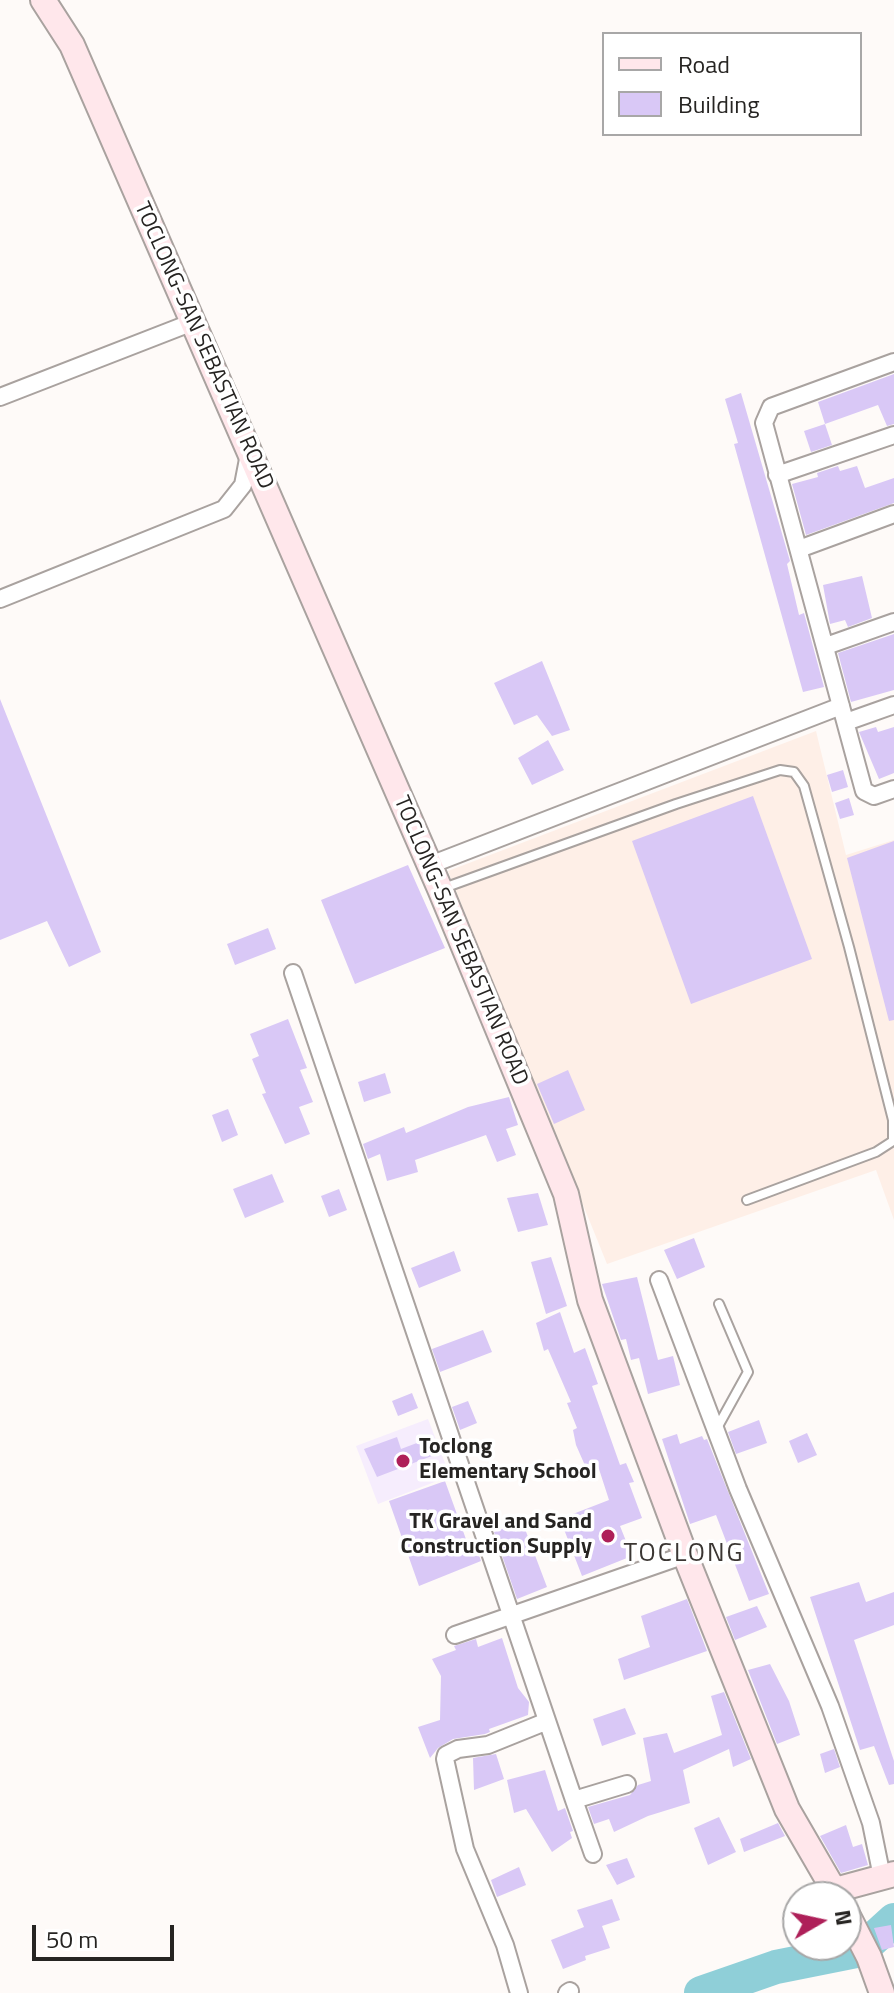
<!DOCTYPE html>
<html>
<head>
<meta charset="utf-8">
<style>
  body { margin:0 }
  #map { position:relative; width:894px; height:1993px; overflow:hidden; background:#fefaf8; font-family:"Titillium Web",sans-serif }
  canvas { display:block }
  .legend { position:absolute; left:602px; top:32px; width:260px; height:104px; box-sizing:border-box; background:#fff; border:2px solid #a8a7a7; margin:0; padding:10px 14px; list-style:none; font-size:24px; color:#262422 }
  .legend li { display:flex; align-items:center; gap:16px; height:40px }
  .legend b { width:40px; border:2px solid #a8a7a7 }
  .north { position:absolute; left:782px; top:1881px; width:80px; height:80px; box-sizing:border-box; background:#fff; border:2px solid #a8a7a7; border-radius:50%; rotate:81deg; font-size:22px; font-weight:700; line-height:32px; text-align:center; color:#262422 }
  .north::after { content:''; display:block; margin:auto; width:28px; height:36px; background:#ae2059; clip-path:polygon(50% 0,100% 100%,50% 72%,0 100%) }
  .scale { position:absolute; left:32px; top:1925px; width:142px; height:36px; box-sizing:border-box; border:4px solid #262422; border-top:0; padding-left:10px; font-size:24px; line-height:28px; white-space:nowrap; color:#262422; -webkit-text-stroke:6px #fff; paint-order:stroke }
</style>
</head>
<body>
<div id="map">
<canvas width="894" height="1993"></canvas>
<ul class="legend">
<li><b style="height:10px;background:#ffe7eb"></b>Road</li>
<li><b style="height:22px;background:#d9c8f6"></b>Building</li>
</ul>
<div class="north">N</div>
<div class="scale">50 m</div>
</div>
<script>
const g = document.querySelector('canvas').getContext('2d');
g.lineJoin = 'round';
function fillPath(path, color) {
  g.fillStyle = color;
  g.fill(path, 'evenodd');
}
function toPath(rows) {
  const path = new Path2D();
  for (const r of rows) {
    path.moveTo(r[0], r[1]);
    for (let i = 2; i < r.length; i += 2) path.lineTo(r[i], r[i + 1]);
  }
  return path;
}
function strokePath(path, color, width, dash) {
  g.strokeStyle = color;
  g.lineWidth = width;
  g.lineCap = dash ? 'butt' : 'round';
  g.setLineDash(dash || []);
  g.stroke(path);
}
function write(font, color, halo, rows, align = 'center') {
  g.font = font + ' "Titillium Web",sans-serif';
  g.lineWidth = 7;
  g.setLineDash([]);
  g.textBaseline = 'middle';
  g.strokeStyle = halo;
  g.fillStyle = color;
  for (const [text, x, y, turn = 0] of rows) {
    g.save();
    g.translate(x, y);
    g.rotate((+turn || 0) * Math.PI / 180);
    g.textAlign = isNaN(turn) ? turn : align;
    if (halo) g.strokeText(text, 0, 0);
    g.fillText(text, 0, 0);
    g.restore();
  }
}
fillPath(toPath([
  [816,731,846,855,894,840,894,1220,876,1170,607,1264,448,871]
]), '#feefe7');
fillPath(toPath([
  [428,1419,450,1476,378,1504,356,1446]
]), '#f6edfd');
strokePath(toPath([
  [701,1993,776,1967,861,1950,894,1920]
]), '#8fcfd8', 34);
fillPath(toPath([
  [894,374,894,424,887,426,878,405,825,424,818,402],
  [741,393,790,561,787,564,799,615,804,613,824,687,803,692,734,444,738,443,725,399],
  [825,424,832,445,811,452,804,431],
  [838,466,840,471,857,466,865,488,894,478,894,503,806,535,792,484,818,477,817,473],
  [862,576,872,618,848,627,845,620,830,624,823,585],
  [894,634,894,690,851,702,838,653],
  [542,661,570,730,552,736,537,715,514,725,494,683],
  [0,699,101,952,69,967,47,921,0,940],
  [876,727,878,732,894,727,894,773,879,779,859,732],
  [548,740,564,770,532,785,518,758],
  [843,770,848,787,832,792,827,775],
  [753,796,812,959,691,1004,632,841],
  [849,798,854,815,840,819,835,803],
  [894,841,894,1020,889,1021,847,858],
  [408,865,445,948,355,984,321,900],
  [268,928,276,949,235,965,227,944],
  [288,1019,307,1068,300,1070,313,1102,299,1107,310,1134,285,1144,262,1094,266,1093,252,1059,259,1056,250,1034],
  [568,1070,585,1110,554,1124,537,1084],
  [385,1073,391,1093,364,1102,358,1082],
  [509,1097,518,1125,506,1129,516,1155,497,1162,486,1135,415,1160,418,1172,387,1181,380,1154,368,1159,363,1144,404,1127,406,1133,468,1107],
  [228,1109,238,1135,222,1142,212,1115],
  [272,1174,284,1202,245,1218,233,1189],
  [339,1189,347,1210,329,1217,321,1196],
  [538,1193,548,1225,518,1232,507,1198],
  [694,1238,705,1267,677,1279,664,1250],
  [454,1251,461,1271,419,1288,411,1268],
  [551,1257,567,1306,546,1314,531,1262],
  [637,1277,658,1360,673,1356,680,1385,648,1394,639,1358,631,1360,626,1339,621,1340,602,1284],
  [560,1312,574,1353,585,1348,598,1384,592,1386,620,1465,626,1463,634,1482,629,1483,642,1518,620,1526,632,1556,582,1576,560,1519,609,1500,598,1466,587,1470,576,1445,573,1430,577,1428,567,1403,571,1402,548,1349,544,1351,536,1323],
  [483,1330,492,1352,440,1372,432,1349],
  [412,1393,418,1408,398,1416,392,1401],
  [468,1401,477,1423,460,1430,452,1407],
  [759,1420,767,1443,736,1454,728,1432],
  [807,1433,817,1455,798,1463,789,1441],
  [677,1434,680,1444,702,1436,704,1440,707,1439,769,1594,749,1601,716,1515,690,1524,662,1439],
  [397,1437,401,1449,430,1438,437,1454,377,1477,364,1449],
  [445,1481,467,1542,474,1540,481,1561,419,1586,389,1501],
  [522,1521,547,1587,517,1599,494,1532],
  [859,1582,866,1602,894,1592,894,1625,854,1640,894,1761,894,1784,889,1785,874,1746,860,1750,810,1597],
  [687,1599,707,1651,624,1680,618,1659,650,1647,641,1616],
  [757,1606,767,1627,735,1640,726,1617],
  [502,1638,518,1688,529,1702,528,1715,489,1729,490,1732,485,1734,453,1739,438,1748,430,1758,418,1727,440,1720,441,1676,432,1659,456,1650,454,1646,476,1639,478,1647],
  [770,1664,789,1701,800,1735,777,1744,748,1670],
  [724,1692,751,1759,733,1767,729,1749,683,1770,690,1803,648,1816,614,1832,609,1819,594,1824,588,1807,630,1795,638,1785,651,1781,643,1738,667,1733,674,1753,722,1735,711,1696],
  [625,1708,636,1734,602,1746,593,1719],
  [834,1749,840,1767,825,1773,820,1754],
  [496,1754,504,1779,474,1790,473,1758],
  [545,1770,558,1811,565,1808,573,1831,570,1832,572,1838,552,1852,526,1809,514,1813,507,1780],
  [719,1817,736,1852,708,1865,694,1828],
  [778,1823,785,1836,744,1852,740,1839],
  [846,1825,853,1847,862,1844,868,1865,841,1873,820,1836],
  [627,1858,635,1877,617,1885,606,1865],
  [519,1867,526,1885,497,1897,491,1880],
  [612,1899,620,1920,602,1926,610,1948,585,1956,586,1960,563,1969,551,1940,584,1927,577,1910],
  [891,1925,894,1947,882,1950,874,1928]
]), '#d9c8f6');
const lane = toPath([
  [441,889,676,804,780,770,794,772,804,786,849,947,893,1120,893,1141,876,1152,747,1200],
  [717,1428,748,1372,719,1304]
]);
const street = toPath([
  [894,362,771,407,764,423,864,791,874,796,894,789],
  [0,397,193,322],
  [777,475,894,435],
  [799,549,894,514],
  [0,599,224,509,243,485,249,454],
  [826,646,894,622],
  [846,722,894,705],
  [430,865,841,706],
  [293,973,574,1800,627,1784],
  [659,1280,738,1489,830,1706,871,1823,882,1877],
  [455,1635,685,1555],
  [574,1800,593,1854],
  [519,1993,505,1945,465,1849,445,1759,446,1755,458,1749,488,1745,545,1722],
  [567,1993,570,1991]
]);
const secondary = toPath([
  [43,0,72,45,440,889,566,1194,590,1300,685,1555,787,1809,838,1897],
  [835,1890,894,1874],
  [846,1912,869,1957,882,1993]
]);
strokePath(lane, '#a9a29f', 12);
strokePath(street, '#a9a29f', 20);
strokePath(secondary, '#a9a29f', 28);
strokePath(lane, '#fff', 8);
strokePath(street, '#fff', 16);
strokePath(secondary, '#ffe7eb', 24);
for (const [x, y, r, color] of [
  [403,1461,8,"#ae2059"],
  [608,1536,8,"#ae2059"]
]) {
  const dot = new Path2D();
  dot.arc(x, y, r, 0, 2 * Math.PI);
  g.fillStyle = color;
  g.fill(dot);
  strokePath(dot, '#fff', 3);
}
write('22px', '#262422', '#fff', [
  ["TOCLONG-SAN SEBASTIAN ROAD",203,346,66],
  ["TOCLONG-SAN SEBASTIAN ROAD",460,941,67]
]);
write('bold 22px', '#262422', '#fff', [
  ["Toclong",419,1448],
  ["Elementary School",419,1473],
  ["TK Gravel and Sand",592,1523,"right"],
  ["Construction Supply",592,1548,"right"]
], 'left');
g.letterSpacing = '2px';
write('26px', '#3b3633', '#fff', [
  ["TOCLONG",684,1555]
]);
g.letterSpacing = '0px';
</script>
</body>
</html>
